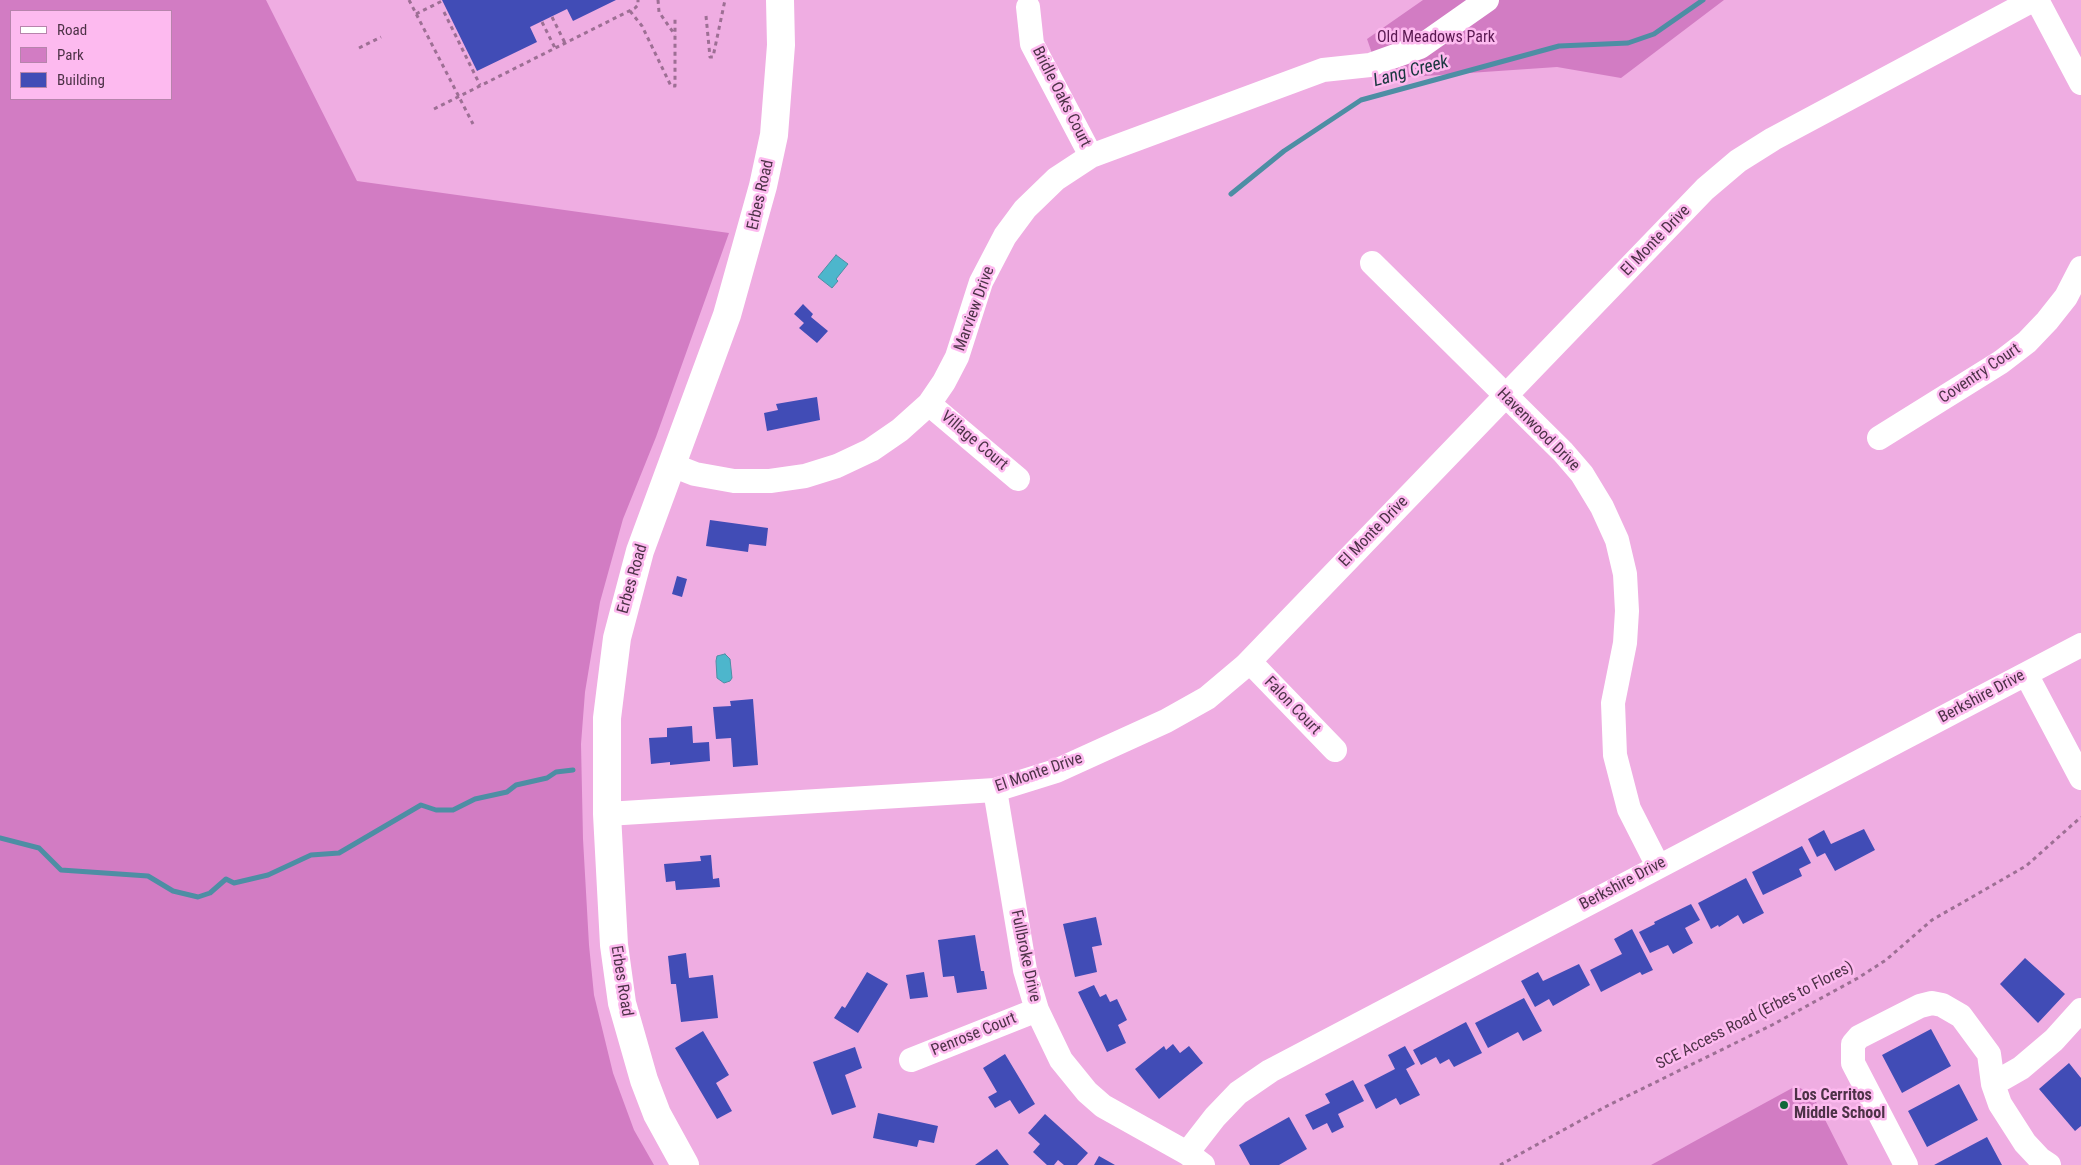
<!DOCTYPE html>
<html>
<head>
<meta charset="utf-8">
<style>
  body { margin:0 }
  #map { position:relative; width:2081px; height:1165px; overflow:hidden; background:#efade2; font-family:"Roboto Condensed",sans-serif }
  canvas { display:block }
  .legend { position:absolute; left:10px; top:10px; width:162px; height:90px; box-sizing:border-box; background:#fdbaef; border:1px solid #b784ac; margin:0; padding:6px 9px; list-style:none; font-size:15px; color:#4d3247 }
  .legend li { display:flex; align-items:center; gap:10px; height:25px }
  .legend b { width:25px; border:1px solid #b784ac }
</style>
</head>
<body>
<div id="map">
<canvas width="2081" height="1165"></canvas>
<ul class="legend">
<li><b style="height:6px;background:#fff"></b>Road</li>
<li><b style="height:14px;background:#d27cc3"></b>Park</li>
<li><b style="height:14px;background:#414cb6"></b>Building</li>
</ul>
</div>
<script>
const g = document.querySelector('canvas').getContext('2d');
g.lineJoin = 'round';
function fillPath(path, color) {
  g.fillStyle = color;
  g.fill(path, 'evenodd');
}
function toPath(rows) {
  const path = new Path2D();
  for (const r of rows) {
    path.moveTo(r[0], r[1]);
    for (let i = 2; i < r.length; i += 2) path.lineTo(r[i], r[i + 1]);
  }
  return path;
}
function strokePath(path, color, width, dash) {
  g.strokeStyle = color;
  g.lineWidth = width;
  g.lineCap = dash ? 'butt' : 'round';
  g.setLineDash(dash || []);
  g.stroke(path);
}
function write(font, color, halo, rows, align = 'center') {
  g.font = font + ' "Roboto Condensed",sans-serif';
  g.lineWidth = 5;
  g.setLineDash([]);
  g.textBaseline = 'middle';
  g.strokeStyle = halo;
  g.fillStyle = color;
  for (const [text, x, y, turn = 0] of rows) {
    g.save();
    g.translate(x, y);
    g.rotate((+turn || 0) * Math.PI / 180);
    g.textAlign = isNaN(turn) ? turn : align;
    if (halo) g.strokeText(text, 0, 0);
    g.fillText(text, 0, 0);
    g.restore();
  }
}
fillPath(toPath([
  [0,0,266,0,357,181,729,233,656,437,623,519,600,602,585,692,581,744,583,839,589,945,594,995,613,1073,634,1130,654,1165,0,1165],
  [11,11,171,11,171,99,11,99],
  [1423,0,1724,0,1621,78,1557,67,1381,79,1367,39],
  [1796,1086,1812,1094,1848,1165,1651,1165]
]), '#d27cc3');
const water = toPath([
  [836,255,848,264,836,279,838,281,832,288,818,277,836,255],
  [725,654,730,659,732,678,730,681,724,683,717,678,716,661,717,656,725,654]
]);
fillPath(water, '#4db6cc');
strokePath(water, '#4d8ea4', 1);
strokePath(toPath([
  [1231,194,1284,151,1361,100,1559,46,1628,43,1654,34,1703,0],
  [0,838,39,848,61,870,148,876,173,891,198,897,210,893,226,879,234,883,268,875,311,855,339,853,421,805,436,810,453,810,475,799,507,792,516,785,547,778,556,772,573,770]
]), '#4d8ea4', 5);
fillPath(toPath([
  [442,0,616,0,573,21,567,9,530,27,537,42,477,71],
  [803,304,813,314,811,317,828,331,817,343,799,328,804,323,794,314],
  [817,397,820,420,767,431,764,413,778,410,776,404],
  [710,520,768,528,766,546,749,544,748,552,706,546],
  [677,576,687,579,682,597,672,594],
  [753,699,758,765,733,767,731,738,716,739,713,707,731,706,730,701],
  [692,726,693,743,709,742,710,761,670,765,670,762,651,764,649,738,667,737,667,728],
  [1864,829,1875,850,1835,871,1825,853,1817,857,1808,839,1824,830,1831,844],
  [1802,846,1811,863,1799,869,1802,876,1763,895,1752,872],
  [711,855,713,879,719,878,720,887,676,890,675,881,666,882,664,864,701,861,700,856],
  [1746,878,1764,913,1743,924,1738,915,1719,927,1718,925,1711,929,1698,903],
  [1691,904,1700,920,1685,928,1693,943,1673,954,1668,945,1650,953,1639,932,1655,924,1654,922],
  [1096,917,1102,945,1092,947,1097,972,1075,977,1063,924],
  [1632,929,1653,970,1642,975,1640,972,1601,992,1590,970,1622,954,1614,939],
  [975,935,981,971,984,971,987,989,957,993,954,976,943,977,938,940],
  [686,953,689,978,713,975,718,1018,681,1022,676,984,671,984,668,956],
  [2025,958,2065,994,2038,1023,2000,984],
  [1579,964,1590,985,1553,1006,1549,999,1535,1007,1521,981,1538,972,1543,981],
  [867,972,888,984,858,1033,834,1018,842,1006,845,1008],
  [924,972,928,997,910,999,906,975],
  [1094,985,1100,997,1106,994,1110,1002,1117,999,1127,1020,1118,1025,1126,1043,1107,1052,1078,992],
  [1524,998,1542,1031,1523,1041,1518,1032,1488,1048,1475,1023],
  [1466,1022,1482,1053,1454,1067,1449,1059,1440,1064,1436,1057,1421,1065,1413,1050],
  [1931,1029,1951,1066,1902,1093,1882,1055],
  [703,1031,729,1075,716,1083,732,1111,717,1119,675,1048],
  [1173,1044,1180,1053,1189,1046,1203,1063,1159,1099,1135,1069,1164,1046,1166,1050],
  [1405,1046,1415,1064,1406,1069,1420,1095,1400,1105,1396,1098,1376,1109,1364,1085,1395,1069,1388,1055],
  [855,1047,862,1068,845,1075,856,1107,832,1115,813,1062],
  [1005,1054,1035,1104,1019,1114,1010,1100,995,1108,988,1097,997,1092,983,1068],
  [2069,1063,2081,1078,2081,1126,2075,1131,2039,1089],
  [1353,1080,1364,1101,1338,1114,1344,1127,1332,1133,1327,1123,1313,1130,1305,1115,1330,1103,1325,1094],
  [1959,1084,1978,1120,1927,1147,1908,1111],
  [878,1113,938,1126,934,1143,919,1140,917,1147,873,1138],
  [1045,1114,1088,1153,1077,1165,1064,1165,1058,1160,1054,1165,1047,1165,1033,1152,1040,1144,1028,1133],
  [1289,1117,1307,1149,1279,1165,1250,1165,1239,1145],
  [1987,1137,2002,1165,1934,1165],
  [997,1149,1009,1165,975,1165],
  [1099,1156,1115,1165,1094,1165]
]), '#414cb6');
strokePath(toPath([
  [409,0,473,124],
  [658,0,659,12,675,35],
  [630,11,642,26,671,86,675,86,675,17],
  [444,12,480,85],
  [416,14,442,1],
  [706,16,710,57,713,57,725,0],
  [552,17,565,43],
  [542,22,555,48],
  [359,48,381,37],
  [434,109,635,8,638,5,638,0],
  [1500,1165,1605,1107,1772,1025,1858,978,1886,960,1932,920,2026,866,2081,817]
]), '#9d6f94', 3, [4, 4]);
strokePath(toPath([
  [2037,0,2081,83],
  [1028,7,1032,44,1091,156],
  [1372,263,1563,452,1582,474,1602,507,1617,540,1625,574,1627,611,1625,643,1613,703,1615,755,1629,809,1658,866],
  [929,404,1018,479],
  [1879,438,2001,362,2027,342,2047,321,2066,297,2081,268],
  [672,465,695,474,734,481,770,481,805,476,837,466,871,450,900,430,929,404,944,382,957,357,981,282,1005,236,1025,209,1056,179,1091,156,1323,70,1370,65,1420,47,1487,0],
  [1250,662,1335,750],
  [2026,674,2081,778],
  [995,790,1025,970,1037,1010,1061,1060,1087,1092,1103,1106,1187,1153,1203,1165],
  [607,814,995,790,1056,771,1166,721,1207,698,1245,666,1705,189,1738,161,1773,139,2033,0],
  [911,1060,1037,1010],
  [1993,1084,2021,1068,2054,1040,2081,1010],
  [1187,1153,1215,1117,1238,1093,1270,1071,2081,645],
  [1906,1165,1853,1063,1853,1044,1859,1037,1920,1006,1932,1003,1942,1005,1961,1016,1989,1054,1993,1084,2000,1104,2025,1143,2040,1159,2049,1165]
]), '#fff', 24);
strokePath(toPath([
  [685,1165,657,1114,644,1080,622,1003,614,945,607,814,607,718,617,638,640,551,727,315,763,186,774,135,781,45,780,0]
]), '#fff', 28);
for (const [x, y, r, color] of [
  [1784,1105,5,"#12683a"]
]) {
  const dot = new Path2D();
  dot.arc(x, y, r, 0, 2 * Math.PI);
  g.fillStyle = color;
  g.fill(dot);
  strokePath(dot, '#fdbaef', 2);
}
write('16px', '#5a1951', '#fdbaef', [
  ["Old Meadows Park",1436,38]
]);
write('16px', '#4d3247', '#fdbaef', [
  ["Bridle Oaks Court",1061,97,63],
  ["Erbes Road",761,195,-77],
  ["El Monte Drive",1656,241,-46],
  ["Marview Drive",975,309,-70],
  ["Coventry Court",1980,374,-34],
  ["Havenwood Drive",1538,430,45],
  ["Village Court",974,441,40],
  ["El Monte Drive",1374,532,-46],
  ["Erbes Road",633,579,-74],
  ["Berkshire Drive",1982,697,-28],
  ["Falon Court",1292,706,46],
  ["El Monte Drive",1039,773,-19],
  ["Berkshire Drive",1623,884,-28],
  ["Fullbroke Drive",1025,956,78],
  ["Erbes Road",621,981,81],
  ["SCE Access Road (Erbes to Flores)",1755,1016,-27],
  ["Penrose Court",974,1035,-22]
]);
write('bold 16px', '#4d3247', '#fdbaef', [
  ["Los Cerritos",1794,1096],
  ["Middle School",1794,1114]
], 'left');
write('italic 18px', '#16363d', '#fdbaef', [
  ["Lang Creek",1411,72,-15]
]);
</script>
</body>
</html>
